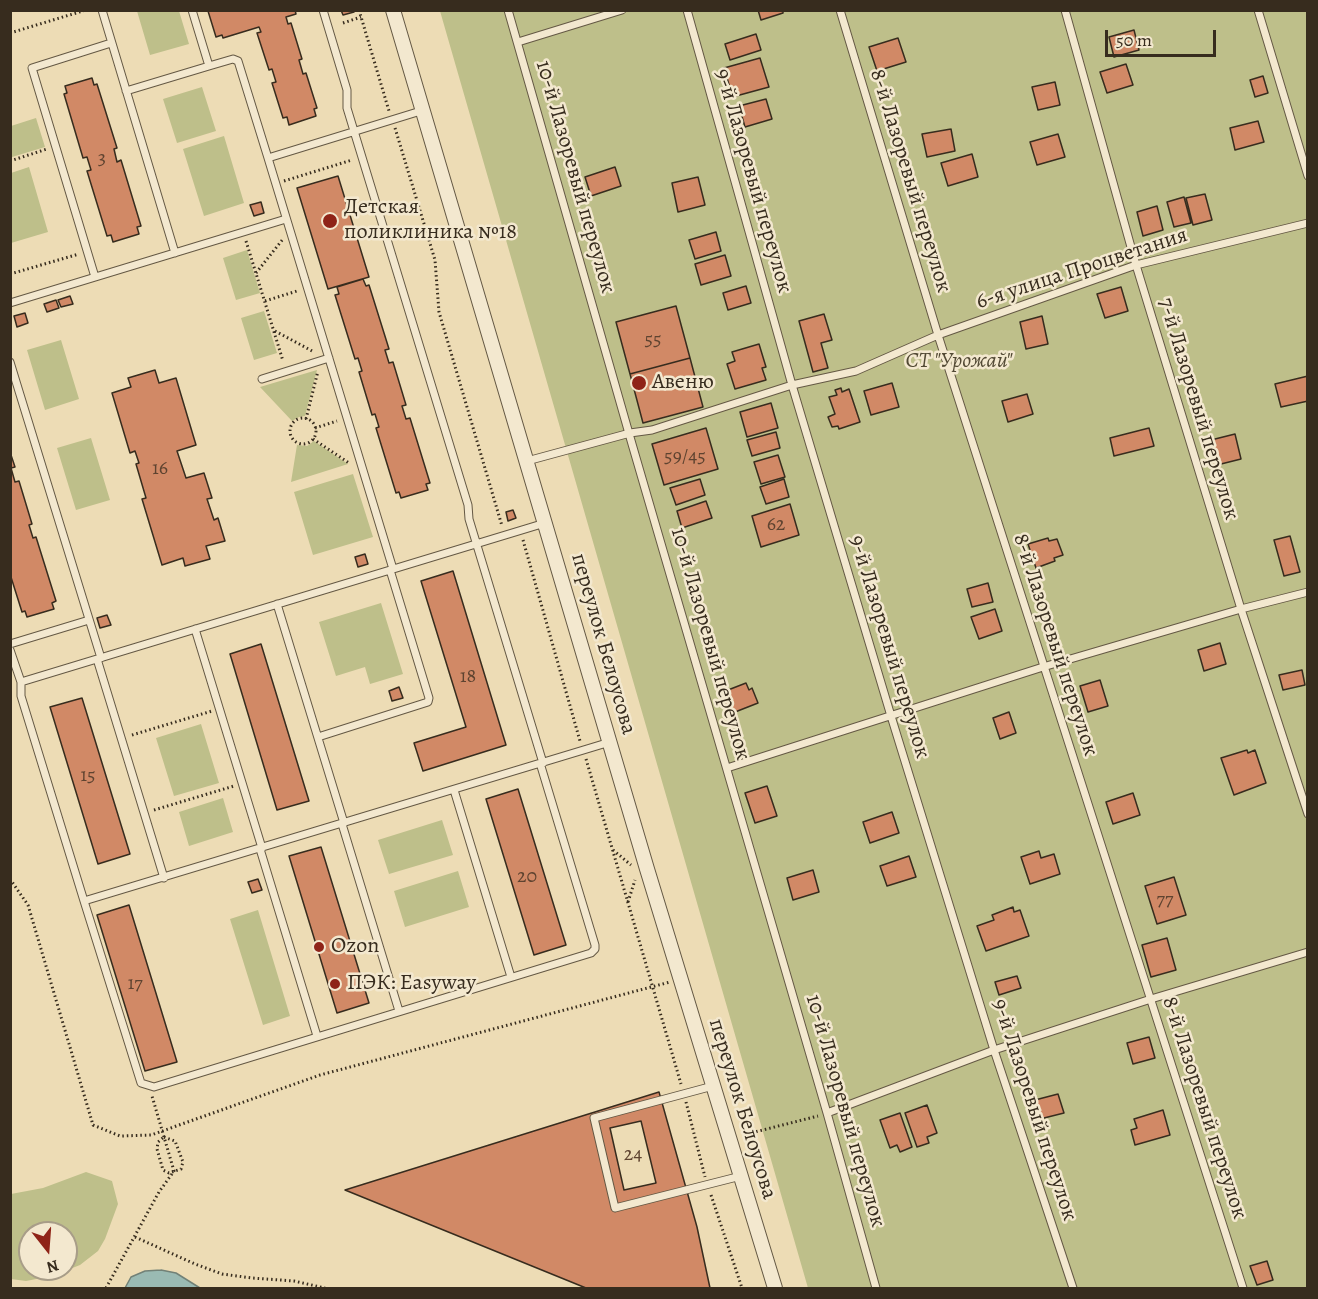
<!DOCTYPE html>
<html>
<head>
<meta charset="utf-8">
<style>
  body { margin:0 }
  #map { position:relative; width:1318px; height:1299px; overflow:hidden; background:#eddcb5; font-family:Alegreya,serif }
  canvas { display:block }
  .frame { position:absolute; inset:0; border:12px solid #372c1e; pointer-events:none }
  .north { position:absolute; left:18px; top:1221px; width:60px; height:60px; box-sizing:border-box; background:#f3e8cf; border:2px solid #a89d88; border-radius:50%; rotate:163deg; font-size:16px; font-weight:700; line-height:24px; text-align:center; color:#372c1e }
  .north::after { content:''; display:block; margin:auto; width:21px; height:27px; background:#8f2418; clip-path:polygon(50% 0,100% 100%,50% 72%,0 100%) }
  .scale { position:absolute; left:1105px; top:30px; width:111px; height:27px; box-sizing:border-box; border:3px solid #372c1e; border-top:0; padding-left:8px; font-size:18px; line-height:21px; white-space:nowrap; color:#372c1e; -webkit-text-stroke:4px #f3e8cf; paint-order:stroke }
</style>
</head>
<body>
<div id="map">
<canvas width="1318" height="1299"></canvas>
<div class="frame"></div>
<div class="north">N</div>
<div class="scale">50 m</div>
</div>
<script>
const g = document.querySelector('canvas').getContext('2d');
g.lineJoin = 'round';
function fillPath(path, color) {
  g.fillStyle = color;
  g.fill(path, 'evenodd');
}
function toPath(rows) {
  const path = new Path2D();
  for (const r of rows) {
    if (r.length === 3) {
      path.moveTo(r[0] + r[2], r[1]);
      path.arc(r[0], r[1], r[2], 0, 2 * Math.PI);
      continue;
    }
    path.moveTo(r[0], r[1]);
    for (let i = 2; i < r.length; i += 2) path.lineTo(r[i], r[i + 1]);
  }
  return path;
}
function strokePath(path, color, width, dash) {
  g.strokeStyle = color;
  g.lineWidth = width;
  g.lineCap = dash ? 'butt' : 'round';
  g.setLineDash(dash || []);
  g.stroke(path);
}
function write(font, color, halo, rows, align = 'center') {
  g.font = font + ' Alegreya,serif';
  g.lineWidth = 5;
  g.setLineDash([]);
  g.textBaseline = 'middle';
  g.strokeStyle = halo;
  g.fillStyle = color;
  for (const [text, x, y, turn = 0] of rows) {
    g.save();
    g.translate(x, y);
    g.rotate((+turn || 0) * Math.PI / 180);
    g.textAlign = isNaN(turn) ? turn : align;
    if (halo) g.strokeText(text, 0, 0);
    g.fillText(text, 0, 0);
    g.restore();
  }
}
fillPath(toPath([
  [137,11,179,11,189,44,150,55],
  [440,11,1307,11,1307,1288,808,1288],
  [202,87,216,131,177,143,163,99],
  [36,118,45,147,12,157,11,126],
  [224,136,244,203,204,216,183,149],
  [29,167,48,232,11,243,11,173],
  [247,250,260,293,236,300,223,258],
  [264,311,277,353,254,360,241,318],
  [61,340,79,399,45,410,27,350],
  [317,370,305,416,299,417,292,421,260,387],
  [91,438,110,500,76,510,57,448],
  [314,441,348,464,291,482,297,445,307,446],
  [353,474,373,537,313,555,294,492],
  [381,603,403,674,370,684,365,667,336,676,319,622],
  [201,724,219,783,174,796,156,738],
  [223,798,233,832,189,846,179,812],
  [442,820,453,855,389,874,378,840],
  [458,871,469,907,405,927,394,891],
  [258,910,290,1016,263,1025,230,919],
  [86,1172,112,1181,118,1204,105,1239,98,1251,80,1265,52,1276,26,1281,11,1279,11,1194,43,1188],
  [30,1233,66,1233,66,1269,30,1269]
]), '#bebf8a');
const water = toPath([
  [161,1270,176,1273,200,1288,125,1288,131,1277,145,1271,161,1270]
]);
fillPath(water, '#9abab3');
strokePath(water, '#728177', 1.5);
const building = toPath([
  [295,10,296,14,286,17,288,24,291,23,302,59,299,60,303,74,306,73,317,108,314,109,316,116,289,125,287,117,283,118,272,83,276,82,272,69,269,70,257,33,261,32,259,27,223,38,222,35,216,37,208,11,295,10],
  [341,10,353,10,354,12,343,15,341,10],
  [758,10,783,10,783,13,761,20,758,10],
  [1134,30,1139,50,1114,57,1109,37,1134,30],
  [756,34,761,50,730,60,725,44,756,34],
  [898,38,906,62,877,71,869,47,898,38],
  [760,58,769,87,725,99,723,90,730,88,724,68,760,58],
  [1126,64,1133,85,1107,93,1100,72,1126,64],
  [1263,76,1268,93,1255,97,1250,80,1263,76],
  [92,78,94,85,97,84,117,148,114,149,117,162,121,160,141,226,137,227,139,234,113,242,111,235,107,236,87,171,91,170,87,157,83,158,64,94,67,93,65,86,92,78],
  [1055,82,1060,105,1038,110,1032,87,1055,82],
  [766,99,772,119,745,127,739,106,766,99],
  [1258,121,1264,142,1235,150,1230,128,1258,121],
  [951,129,955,151,927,157,922,134,951,129],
  [1058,134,1065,157,1037,165,1030,142,1058,134],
  [972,154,978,177,948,186,941,163,972,154],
  [615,167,621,186,591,196,585,177,615,167],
  [338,176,369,277,328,289,297,188,338,176],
  [698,177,705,205,678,212,672,183,698,177],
  [1205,194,1212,220,1193,225,1186,198,1205,194],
  [1184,197,1191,223,1174,227,1167,202,1184,197],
  [261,202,264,213,254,216,250,205,261,202],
  [1157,206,1163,230,1143,236,1137,212,1157,206],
  [716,232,721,251,695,259,689,240,716,232],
  [725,255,731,276,701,285,695,264,725,255],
  [363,279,366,286,369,285,389,349,385,350,389,363,393,362,406,405,402,406,406,419,410,418,430,483,426,484,428,490,401,498,399,492,396,493,376,428,379,427,375,414,372,415,359,372,362,371,358,358,355,359,335,295,339,294,337,287,363,279],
  [746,286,751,303,728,310,723,293,746,286],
  [1121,287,1128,311,1105,318,1097,294,1121,287],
  [70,296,73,304,61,307,58,300,70,296],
  [56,300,59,308,47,312,44,304,56,300],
  [676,306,690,358,630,374,616,322,676,306],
  [25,313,28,323,17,327,14,316,25,313],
  [824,314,832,340,821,343,828,368,813,372,799,321,824,314],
  [1042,316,1048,344,1026,349,1020,322,1042,316],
  [759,344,766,367,762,368,766,380,735,389,727,364,735,361,732,352,759,344],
  [690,358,703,407,643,423,630,374,690,358],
  [155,370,159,383,176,378,196,445,177,451,186,478,204,473,212,498,207,499,214,520,218,518,225,541,206,546,210,559,185,566,183,558,162,565,142,499,146,498,136,464,139,463,135,451,130,453,112,393,131,387,128,378,155,370],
  [1308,376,1308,401,1281,407,1275,384,1308,376],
  [892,383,899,407,871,415,864,391,892,383],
  [841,388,842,392,849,389,860,422,839,429,838,426,832,427,828,417,835,414,829,397,837,395,835,390,841,388],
  [1027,394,1033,414,1008,422,1002,401,1027,394],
  [771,403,778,428,747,437,740,412,771,403],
  [706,428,718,469,664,485,652,444,706,428],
  [1149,428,1154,446,1114,456,1110,438,1149,428],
  [776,432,780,448,752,456,747,440,776,432],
  [1235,434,1241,459,1213,466,1207,441,1235,434],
  [10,452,15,467,11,468,15,482,19,481,32,524,29,525,33,538,36,537,56,601,52,603,54,609,27,617,25,611,22,612,10,574,10,452],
  [778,455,785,477,761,484,754,462,778,455],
  [700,479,705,495,676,505,670,488,700,479],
  [784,479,789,497,766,504,760,487,784,479],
  [706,501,712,518,682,528,677,511,706,501],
  [790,504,799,535,761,547,752,516,790,504],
  [513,510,516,518,508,521,506,512,513,510],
  [1290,536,1300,572,1284,576,1274,540,1290,536],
  [1048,538,1049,541,1057,539,1063,555,1054,558,1055,561,1036,568,1028,544,1048,538],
  [365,554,368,564,358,567,355,557,365,554],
  [453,571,506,745,423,771,414,743,466,727,421,581,453,571],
  [988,583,993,602,972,607,967,589,988,583],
  [995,609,1002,631,979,639,971,617,995,609],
  [107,615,111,625,100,628,97,618,107,615],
  [1220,643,1226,664,1204,671,1198,650,1220,643],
  [261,644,309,801,277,810,230,654,261,644],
  [1302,670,1305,685,1283,690,1279,675,1302,670],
  [1100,680,1108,706,1088,712,1080,686,1100,680],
  [746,683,749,690,752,688,758,703,730,714,723,698,730,695,728,690,746,683],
  [399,687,403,698,392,701,389,691,399,687],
  [82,698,130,854,98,864,50,707,82,698],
  [1009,712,1016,733,1000,739,993,718,1009,712],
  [1247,750,1248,753,1255,750,1266,783,1234,795,1221,758,1247,750],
  [767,786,777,816,755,823,745,793,767,786],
  [518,789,566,945,534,955,486,799,518,789],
  [1133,793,1140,815,1113,824,1106,802,1133,793],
  [892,812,899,833,870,843,863,822,892,812],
  [321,847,369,1003,337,1013,289,856,321,847],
  [1039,851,1041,858,1054,854,1060,874,1030,884,1021,857,1039,851],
  [909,856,916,877,887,886,880,866,909,856],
  [813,870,819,892,793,900,787,878,813,870],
  [1174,877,1186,915,1157,924,1145,886,1174,877],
  [258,879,262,890,252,893,248,882,258,879],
  [129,905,177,1062,145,1071,97,915,129,905],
  [1013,907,1014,912,1020,910,1029,936,986,951,977,926,994,920,992,915,1013,907],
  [1167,938,1176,970,1151,977,1142,945,1167,938],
  [1017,976,1021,988,999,995,995,982,1017,976],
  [1149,1037,1155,1058,1133,1064,1127,1043,1149,1037],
  [659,1092,697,1227,710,1288,586,1288,345,1190,659,1092],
  [1058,1094,1064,1113,1040,1119,1035,1100,1058,1094],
  [927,1105,937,1133,927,1137,929,1143,917,1147,905,1113,927,1105],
  [1163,1110,1170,1135,1135,1145,1131,1130,1137,1128,1134,1119,1163,1110],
  [900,1113,912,1147,900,1152,897,1145,890,1148,880,1120,900,1113],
  [641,1121,656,1183,624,1190,610,1128,641,1121],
  [1267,1261,1273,1280,1257,1285,1250,1266,1267,1261]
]);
fillPath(building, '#d18966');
strokePath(building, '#372c1e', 1.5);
const service = toPath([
  [102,10,175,253],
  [192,10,209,66,233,59,238,61,268,158],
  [323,10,347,90,347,108,468,505,469,519,543,763],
  [508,10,632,444,827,1113,876,1288],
  [687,10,792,385,891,716,994,1050,1073,1288],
  [840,10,938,335,1243,1288],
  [1065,10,1136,265,1241,609,1308,814],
  [1258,10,1308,176],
  [518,42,622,10],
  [126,91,209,66],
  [95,277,32,68,111,43],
  [10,303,286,219],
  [10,362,101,658],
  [262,379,329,358],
  [527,461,630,433,652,430,792,385,856,371,938,335,1136,265,1308,223],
  [393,569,268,158,424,110],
  [277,604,344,823],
  [195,629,262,848],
  [10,644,89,620],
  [10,650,21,682,545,523],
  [97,659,164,878],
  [21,682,21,696,84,901,610,742],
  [318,737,428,702,429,698,390,570],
  [727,768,1043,667,1241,609,1308,592],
  [454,790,511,977],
  [342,824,399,1011],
  [260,849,317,1036],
  [84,901,141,1083,154,1087,591,953,595,949,595,945,540,763],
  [713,1086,594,1118,615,1208,741,1176],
  [827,1113,994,1050,1151,999,1308,952]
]);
const minor = toPath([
  [393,10,647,869,775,1288]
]);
strokePath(service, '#645844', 9);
strokePath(minor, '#645844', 16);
strokePath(toPath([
  [359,10,389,111],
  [343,23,361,17],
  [10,33,86,10],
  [395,128,435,260,439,312,502,526],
  [10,161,47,149],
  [284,181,352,160],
  [246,241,283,361],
  [256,273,283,239],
  [10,274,79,254],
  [265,301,297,291],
  [275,331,314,352],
  [303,431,13],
  [306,419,318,371],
  [315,428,337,421],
  [313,439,349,463],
  [523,540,580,741],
  [132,735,212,711],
  [586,759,681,1084],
  [154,810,234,786],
  [613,850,631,865],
  [10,879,28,905,93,1125,120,1136,151,1135,320,1075,670,982],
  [628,902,635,880],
  [686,1102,705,1177],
  [743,1135,818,1116],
  [164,1137,175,1141,183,1162,181,1169,169,1173,163,1170,157,1149,158,1142,164,1137],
  [711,1195,742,1288],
  [135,1237,195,1264,222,1274,252,1278,294,1281,325,1288],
  [106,1288,159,1192,174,1171,152,1096]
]), '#372c1e', 3, [1.5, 3]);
strokePath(service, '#f3e8cf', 7);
strokePath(minor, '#f3e8cf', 14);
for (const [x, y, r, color] of [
  [330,221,8,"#8f2418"],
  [639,383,8,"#8f2418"],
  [319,947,6,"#8f2418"],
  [335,984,6,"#8f2418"]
]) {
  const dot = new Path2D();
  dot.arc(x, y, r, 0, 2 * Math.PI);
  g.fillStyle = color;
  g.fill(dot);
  strokePath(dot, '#f3e8cf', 2);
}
write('20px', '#5e4330', null, [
  ["3",102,159],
  ["55",653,340],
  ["59/45",685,457],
  ["16",160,469],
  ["62",776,525],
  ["18",468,677],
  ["15",88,776],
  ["20",527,877],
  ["77",1165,900],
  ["17",135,984],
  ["24",633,1155]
]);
write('22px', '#372c1e', '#f3e8cf', [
  ["10-й Лазоревый переулок",575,177,74],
  ["9-й Лазоревый переулок",753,181,74],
  ["8-й Лазоревый переулок",910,181,73],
  ["6-я улица Процветания",1082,269,-18],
  ["7-й Лазоревый переулок",1198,409,73],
  ["переулок Белоусова",603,644,74],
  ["10-й Лазоревый переулок",710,644,74],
  ["8-й Лазоревый переулок",1055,645,72],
  ["9-й Лазоревый переулок",889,647,73],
  ["8-й Лазоревый переулок",1204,1108,72],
  ["переулок Белоусова",742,1109,73],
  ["9-й Лазоревый переулок",1034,1110,72],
  ["10-й Лазоревый переулок",845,1111,74]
]);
write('22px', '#372c1e', '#f3e8cf', [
  ["Детская",344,208],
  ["поликлиника №18",344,233],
  ["Авеню",652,383],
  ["Ozon",331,947],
  ["ПЭК: Easyway",347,984]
], 'left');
write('italic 22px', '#524934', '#f3e8cf', [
  ["СТ \"Урожай\"",959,362]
]);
</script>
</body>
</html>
